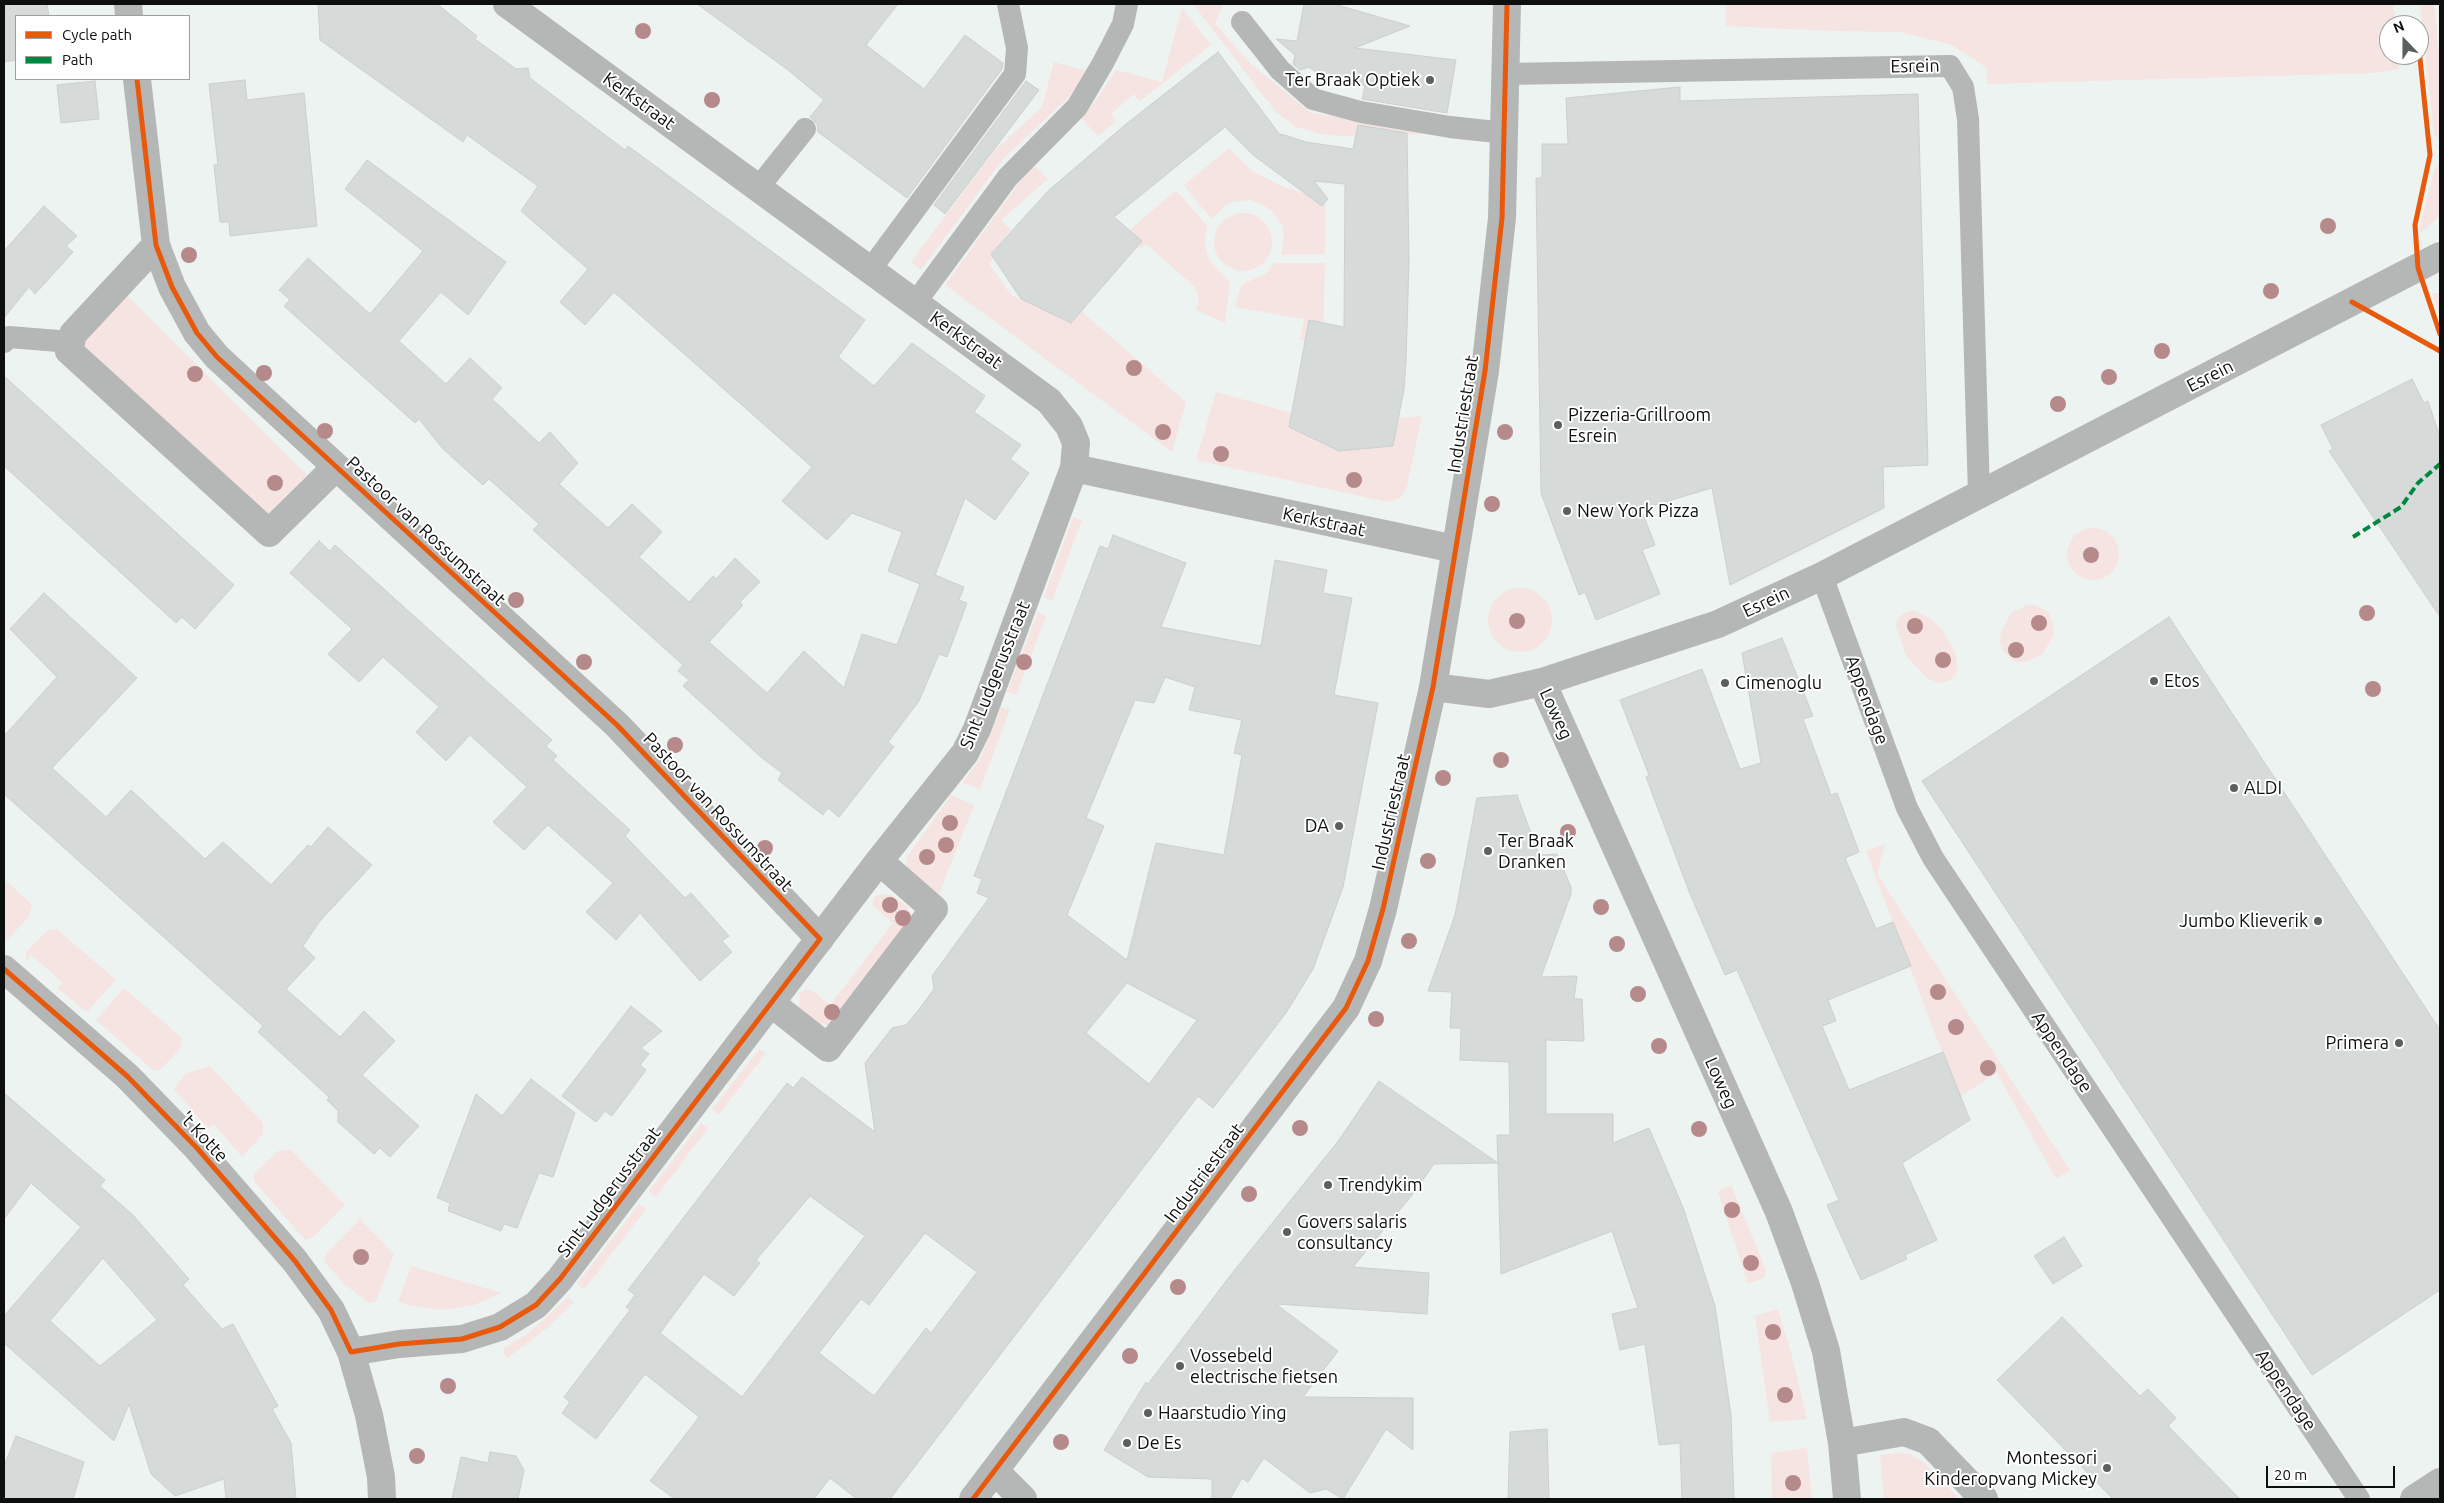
<!DOCTYPE html>
<html>
<head>
<meta charset="utf-8">
<style>
  body { margin:0 }
  #map { position:relative; width:2444px; height:1503px; overflow:hidden; background:#edf3f0; font-family:Ubuntu,sans-serif }
  canvas { display:block }
  .frame { position:absolute; inset:0; border:5px solid #0c0f0e; pointer-events:none }
  .legend { position:absolute; left:15px; top:15px; width:175px; height:65px; box-sizing:border-box; background:#fff; border:1px solid #9e9f9f; margin:0; padding:6px 9px; list-style:none; font-size:15px; color:#0c0f0e }
  .legend li { display:flex; align-items:center; gap:10px; height:25px }
  .legend b { width:25px; border:1px solid #9e9f9f }
  .north { position:absolute; left:2379px; top:15px; width:50px; height:50px; box-sizing:border-box; background:#fff; border:1px solid #9e9f9f; border-radius:50%; rotate:338deg; font-size:14px; font-weight:700; line-height:20px; text-align:center; color:#0c0f0e }
  .north::after { content:''; display:block; margin:auto; width:18px; height:22px; background:#5b5f5d; clip-path:polygon(50% 0,100% 100%,50% 72%,0 100%) }
  .scale { position:absolute; left:2266px; top:1466px; width:129px; height:22px; box-sizing:border-box; border:2px solid #0c0f0e; border-top:0; padding-left:6px; font-size:15px; line-height:18px; white-space:nowrap; color:#0c0f0e; -webkit-text-stroke:4px #fff; paint-order:stroke }
</style>
</head>
<body>
<div id="map">
<canvas width="2444" height="1503"></canvas>
<div class="frame"></div>
<ul class="legend">
<li><b style="height:6px;background:#e8590c"></b>Cycle path</li>
<li><b style="height:6px;background:#00873e"></b>Path</li>
</ul>
<div class="north">N</div>
<div class="scale">20 m</div>
</div>
<script>
const g = document.querySelector('canvas').getContext('2d');
g.lineJoin = 'round';
function fillPath(path, color) {
  g.fillStyle = color;
  g.fill(path, 'evenodd');
}
function toPath(rows) {
  const path = new Path2D();
  for (const r of rows) {
    if (r.length === 3) {
      path.moveTo(r[0] + r[2], r[1]);
      path.arc(r[0], r[1], r[2], 0, 2 * Math.PI);
      continue;
    }
    path.moveTo(r[0], r[1]);
    for (let i = 2; i < r.length; i += 2) path.lineTo(r[i], r[i + 1]);
  }
  return path;
}
function strokePath(path, color, width, dash) {
  g.strokeStyle = color;
  g.lineWidth = width;
  g.lineCap = dash ? 'butt' : 'round';
  g.setLineDash(dash || []);
  g.stroke(path);
}
function write(font, color, halo, rows, align = 'center') {
  g.font = font + ' Ubuntu,sans-serif';
  g.lineWidth = 4;
  g.setLineDash([]);
  g.textBaseline = 'middle';
  g.strokeStyle = halo;
  g.fillStyle = color;
  for (const [text, x, y, turn = 0] of rows) {
    g.save();
    g.translate(x, y);
    g.rotate((+turn || 0) * Math.PI / 180);
    g.textAlign = isNaN(turn) ? turn : align;
    if (halo) g.strokeText(text, 0, 0);
    g.fillText(text, 0, 0);
    g.restore();
  }
}
fillPath(toPath([
  [1193,4,1223,4,1215,24,1251,64,1311,113,1426,130,1425,134,1338,136,1321,134,1296,127,1276,112],
  [1725,4,2393,4,2395,25,2389,25,2389,55,2398,55,2399,69,2374,73,1987,84,1987,68,1950,44,1899,32,1833,31,1726,26],
  [2420,4,2434,4,2440,59,2440,139,2434,135],
  [1182,8,1211,45,1140,101,1134,94,1111,114,1116,121,1098,136,1080,117,1095,102,1116,70,1162,82],
  [1054,62,1087,71,1074,92,1003,159,921,270,911,262,994,151,1042,107],
  [1229,148,1252,171,1286,188,1308,194,1325,195,1325,254,1281,255,1284,235,1282,225,1272,211,1263,205,1251,200,1232,202,1224,207,1211,219,1184,185],
  [2440,161,2440,214,2432,224,2418,234,2434,171],
  [1033,164,1048,179,1001,220,1011,230,991,254,994,259,989,264,1011,295,1071,323,1081,311,1186,402,1172,452,945,285],
  [1176,190,1207,226,1205,240,1207,254,1213,265,1230,282,1225,323,1196,310,1199,299,1195,287,1146,244,1140,249,1115,243],
  [1243,242,29],
  [1274,263,1325,263,1323,341,1300,340,1304,319,1235,307,1240,288,1245,283,1266,274],
  [2432,293,2440,293,2440,315],
  [127,295,307,475,262,520,81,342],
  [1216,392,1292,413,1290,428,1339,451,1393,446,1399,418,1422,416,1406,490,1400,498,1387,502,1196,460],
  [1073,517,1082,520,1052,601,1044,597],
  [2093,554,26],
  [1520,620,32],
  [2027,605,2036,605,2049,612,2054,630,2052,639,2041,655,2025,662,2018,662,2012,660,2003,650,2000,641,2001,632,2010,614],
  [1914,610,1931,619,1941,628,1948,639,1956,655,1957,666,1956,675,1949,681,1940,683,1928,679,1906,656,1896,626,1898,619,1904,613],
  [1038,612,1046,616,1016,695,1007,692],
  [1001,707,1010,710,980,789,962,783,981,757],
  [951,795,974,805,939,894,914,878,907,869,906,858],
  [1885,844,1877,874,2070,1170,2056,1179,1997,1073,1959,1097,1866,851],
  [4,879,32,905,29,917,7,940,4,941],
  [883,894,892,895,907,906,911,915,911,921,828,1025,817,1024,799,1007,800,993,807,989,811,990,830,1005,893,923,872,905,875,896],
  [57,929,116,980,87,1012,57,988,62,982,31,955,26,961,26,953,30,948,47,931],
  [124,988,182,1038,180,1049,160,1070,153,1070,96,1020],
  [759,1049,766,1053,719,1115,712,1109],
  [210,1066,263,1123,263,1134,242,1157,214,1124,208,1129,174,1089,185,1074],
  [701,1123,708,1128,656,1197,649,1191],
  [290,1149,345,1205,312,1238,308,1239,305,1240,254,1181,254,1174,278,1151],
  [1731,1185,1766,1270,1764,1278,1748,1284,1718,1192],
  [639,1204,646,1209,584,1290,577,1284],
  [360,1219,394,1254,376,1301,369,1303,345,1285,324,1261,326,1254],
  [411,1266,502,1293,474,1305,457,1308,439,1310,410,1305,398,1302],
  [568,1297,574,1302,546,1329,506,1359,503,1349,530,1332],
  [1778,1309,1792,1356,1807,1419,1770,1422,1755,1316],
  [1807,1448,1812,1499,1772,1499,1771,1453],
  [1896,1453,1911,1454,1923,1462,1960,1499,1884,1499,1880,1455]
]), '#f6e4e2');
const building = toPath([
  [4,4,47,4,49,16,16,16,16,60,4,62,4,4],
  [318,4,437,4,477,36,475,39,516,69,528,68,530,78,625,150,628,146,865,320,838,357,874,386,912,343,985,396,974,412,1021,445,1010,459,1029,473,995,520,965,498,935,575,964,587,959,600,967,603,947,657,939,654,919,701,888,742,894,747,839,817,828,808,823,815,778,780,782,773,762,758,683,686,689,680,678,671,683,665,533,530,539,524,489,479,483,485,443,449,419,419,415,423,332,349,284,306,290,300,279,290,308,258,370,314,423,251,345,189,367,160,506,262,468,315,441,292,399,341,446,384,470,358,502,388,492,399,539,443,550,432,578,463,559,484,608,528,632,504,662,532,639,557,689,602,713,576,716,579,735,558,760,582,740,602,743,605,709,642,767,693,804,651,844,688,862,634,897,645,920,584,888,571,902,532,852,513,827,540,782,501,812,467,614,292,585,325,560,302,588,269,521,211,538,186,467,135,463,142,320,40,318,4],
  [697,4,898,4,866,45,924,89,965,35,1003,63,1002,69,907,198,818,132,817,124,810,117,824,100,788,70,697,4],
  [1304,4,1334,4,1410,26,1355,48,1456,60,1447,113,1362,99,1365,86,1322,77,1309,67,1300,70,1293,64,1295,55,1276,39,1297,41,1304,4],
  [1218,52,1281,136,1281,134,1306,142,1353,149,1358,125,1407,133,1409,260,1406,362,1404,389,1393,446,1339,451,1289,427,1309,320,1344,327,1345,184,1314,181,1328,199,1322,206,1253,155,1225,127,1114,217,1142,241,1071,323,1021,299,991,254,1048,191,1126,124,1218,52],
  [245,80,247,100,304,93,317,226,230,236,229,222,220,222,214,165,218,165,209,84,245,80],
  [95,81,99,119,61,123,57,85,95,81],
  [1026,81,1039,90,945,214,934,205,1026,81],
  [1680,87,1680,101,1918,94,1928,465,1883,467,1884,508,1730,585,1712,488,1641,509,1655,545,1642,550,1660,594,1596,620,1585,592,1579,595,1541,493,1536,178,1542,178,1542,144,1568,144,1566,98,1680,87],
  [44,206,77,236,66,246,73,252,35,294,29,287,4,318,4,251,44,206],
  [4,376,234,585,195,629,182,617,176,623,4,466,4,376],
  [2412,379,2424,403,2428,401,2440,437,2440,617,2329,451,2333,449,2321,425,2412,379],
  [1113,535,1186,563,1161,627,1261,646,1275,560,1327,570,1323,593,1352,598,1334,695,1378,703,1343,887,1313,969,1286,1013,1213,1108,1198,1096,890,1499,857,1499,830,1478,814,1499,675,1499,650,1481,699,1417,645,1374,596,1439,562,1413,570,1402,564,1397,630,1310,626,1307,635,1295,628,1290,787,1083,793,1088,802,1077,875,1132,865,1063,892,1028,906,1025,920,1008,934,989,932,976,989,898,977,893,982,879,974,876,1100,546,1108,549,1113,535],
  [1165,677,1195,687,1189,710,1242,720,1234,753,1242,755,1224,855,1156,843,1127,960,1067,915,1104,826,1086,818,1135,700,1154,703,1165,677],
  [1127,983,1197,1020,1149,1084,1086,1033,1127,983],
  [810,1196,865,1236,742,1397,660,1333,704,1274,734,1296,760,1263,756,1260,810,1196],
  [925,1233,977,1272,931,1333,926,1328,874,1396,819,1353,861,1299,869,1305,925,1233],
  [319,541,330,551,335,545,552,740,546,746,557,756,553,760,630,830,625,836,685,898,691,893,729,936,722,941,732,952,700,981,640,913,616,940,586,912,613,883,548,825,524,850,493,822,527,787,470,735,446,761,416,732,439,707,383,657,359,682,328,654,352,629,290,573,319,541],
  [44,593,137,678,52,768,106,817,131,790,205,859,223,842,271,885,308,845,311,847,328,827,372,865,320,921,303,946,315,958,286,989,340,1037,364,1011,395,1041,362,1075,419,1126,390,1157,380,1148,374,1154,338,1122,338,1111,327,1100,329,1097,258,1032,263,1026,4,794,4,736,57,677,10,629,44,593],
  [2169,617,2440,1030,2440,1290,2312,1375,1922,781,2169,617],
  [1782,638,1813,716,1803,719,1831,795,1837,793,1859,852,1845,858,1876,929,1893,922,1911,966,1828,1000,1836,1021,1822,1026,1849,1090,1943,1052,1970,1120,1902,1163,1937,1240,1905,1255,1907,1259,1861,1280,1827,1205,1839,1200,1737,970,1725,975,1690,894,1646,777,1649,775,1620,700,1702,669,1740,769,1761,763,1742,653,1782,638],
  [1517,795,1539,855,1557,854,1571,887,1571,894,1541,977,1577,976,1574,999,1582,999,1584,1041,1546,1040,1546,1114,1613,1114,1613,1143,1649,1128,1684,1210,1715,1306,1731,1415,1734,1499,1682,1499,1680,1443,1659,1445,1645,1344,1620,1350,1612,1314,1638,1308,1612,1231,1501,1274,1498,1163,1434,1164,1412,1195,1353,1267,1429,1273,1427,1314,1276,1304,1338,1351,1303,1397,1413,1398,1413,1450,1386,1429,1343,1499,1326,1489,1310,1493,1264,1458,1248,1482,1242,1478,1230,1499,1212,1499,1212,1479,1148,1477,1104,1450,1146,1382,1148,1384,1233,1272,1339,1140,1379,1081,1498,1163,1497,1135,1510,1135,1509,1062,1460,1060,1461,1028,1450,1028,1452,992,1428,991,1455,915,1477,798,1517,795],
  [631,1006,662,1031,641,1048,649,1054,640,1065,646,1070,612,1116,605,1111,596,1122,562,1096,631,1006],
  [531,1079,575,1113,553,1177,539,1173,517,1228,504,1224,501,1231,448,1211,450,1203,437,1198,476,1094,502,1116,531,1079],
  [4,1093,105,1180,100,1186,132,1214,189,1279,183,1285,222,1329,233,1324,278,1406,272,1409,291,1443,296,1499,226,1499,224,1479,175,1496,151,1474,129,1404,114,1441,4,1343,4,1316,81,1227,31,1183,4,1219,4,1093],
  [103,1258,157,1320,100,1366,50,1321,103,1258],
  [2064,1237,2082,1266,2053,1284,2034,1256,2064,1237],
  [2062,1317,2140,1396,2148,1389,2176,1418,2168,1426,2240,1499,2113,1499,1997,1380,2062,1317],
  [1547,1429,1549,1499,1508,1499,1510,1432,1547,1429],
  [16,1436,84,1462,73,1499,4,1499,4,1466,16,1436],
  [490,1452,516,1456,524,1470,518,1499,452,1499,461,1457,488,1463,490,1452]
]);
fillPath(building, '#d6dbd9');
strokePath(building, '#cbcfcd', 1);
strokePath(toPath([
  [1242,22,1280,70,1313,99,1361,112,1450,127,1505,133],
  [1507,74,1950,66,1963,87,1968,119,1979,495],
  [758,188,805,129],
  [870,270,1015,74,1017,48,1008,4],
  [915,303,1008,177,1077,107,1103,63,1123,24,1127,4],
  [4,342,9,337,71,342],
  [1822,576,1907,808,1933,858,2359,1499]
]), '#b5b7b6', 22);
strokePath(toPath([
  [128,4,129,16],
  [507,4,1049,401,1069,426,1076,443,1074,468,1455,549],
  [137,79,156,245,172,287,197,333,217,357,617,725,820,939],
  [156,245,73,334,69,351,269,533,336,467],
  [1542,682,1779,1212,1805,1283,1826,1351,1842,1443,1847,1499],
  [1433,687,1489,694,1542,682,1718,624,1822,576,2440,256],
  [4,969,127,1076,197,1148,295,1261,331,1310,351,1352,369,1415,381,1477,382,1499],
  [771,1003,828,1048,934,909,879,861],
  [351,1352,399,1344,462,1339,500,1327,536,1305,560,1279,879,861,965,753,977,729,1074,468],
  [1842,1443,1904,1432,1928,1441,1984,1499],
  [995,1471,1023,1499],
  [973,1499,1346,1008,1368,961,1383,909,1433,687,1485,371,1502,218,1507,4],
  [2414,1499,2440,1482]
]), '#b5b7b6', 28);
strokePath(toPath([
  [2353,537,2401,507,2418,483,2440,464]
]), '#00873e', 4, [8, 4]);
strokePath(toPath([
  [2419,49,2430,155,2415,225,2418,268,2440,334],
  [2352,302,2440,351],
  [4,969,127,1076,197,1148,295,1261,331,1310,351,1352,399,1344,462,1339,500,1327,536,1305,560,1279,820,939,617,725,217,357,197,333,172,287,156,245,137,79],
  [973,1499,1346,1008,1368,961,1383,909,1433,687,1485,371,1502,218,1507,4]
]), '#e8590c', 5);
g.fillStyle = '#b68a8b';
for (const [x, y] of [
  [643,31],
  [712,100],
  [2328,226],
  [189,255],
  [2271,291],
  [2162,351],
  [1134,368],
  [264,373],
  [195,374],
  [2109,377],
  [2058,404],
  [325,431],
  [1163,432],
  [1505,432],
  [1221,454],
  [1354,480],
  [275,483],
  [1492,504],
  [2091,555],
  [516,600],
  [2367,613],
  [1517,621],
  [2039,623],
  [1915,626],
  [2016,650],
  [1943,660],
  [584,662],
  [1024,662],
  [2373,689],
  [675,745],
  [1501,760],
  [1443,778],
  [950,823],
  [1568,832],
  [946,845],
  [765,848],
  [927,857],
  [1428,861],
  [890,905],
  [1601,907],
  [903,918],
  [1409,941],
  [1617,944],
  [1938,992],
  [1638,994],
  [832,1012],
  [1376,1019],
  [1956,1027],
  [1659,1046],
  [1988,1068],
  [1300,1128],
  [1699,1129],
  [1249,1194],
  [1732,1210],
  [361,1257],
  [1751,1263],
  [1178,1287],
  [1773,1332],
  [1130,1356],
  [448,1386],
  [1785,1395],
  [1061,1442],
  [417,1456],
  [1793,1483]
]) {
  g.beginPath();
  g.arc(x, y, 8, 0, 2 * Math.PI);
  g.fill();
}
for (const [x, y, r, color] of [
  [1430,80,5,"#5b5f5d"],
  [1558,425,5,"#5b5f5d"],
  [1567,511,5,"#5b5f5d"],
  [2154,681,5,"#5b5f5d"],
  [1725,683,5,"#5b5f5d"],
  [2234,788,5,"#5b5f5d"],
  [1339,826,5,"#5b5f5d"],
  [1488,851,5,"#5b5f5d"],
  [2318,921,5,"#5b5f5d"],
  [2399,1043,5,"#5b5f5d"],
  [1328,1185,5,"#5b5f5d"],
  [1287,1232,5,"#5b5f5d"],
  [1180,1366,5,"#5b5f5d"],
  [1148,1413,5,"#5b5f5d"],
  [1127,1443,5,"#5b5f5d"],
  [2107,1468,5,"#5b5f5d"]
]) {
  const dot = new Path2D();
  dot.arc(x, y, r, 0, 2 * Math.PI);
  g.fillStyle = color;
  g.fill(dot);
  strokePath(dot, '#fff', 2);
}
write('18px', '#0c0f0e', '#fff', [
  ["Esrein",1915,66,-1],
  ["Kerkstraat",639,101,36],
  ["Kerkstraat",966,340,36],
  ["Esrein",2210,376,-27],
  ["Industriestraat",1463,414,-81],
  ["Kerkstraat",1324,522,12],
  ["Pastoor van Rossumstraat",426,531,43],
  ["Esrein",1766,602,-25],
  ["Sint Ludgerusstraat",995,675,-68],
  ["Appendage",1867,700,70],
  ["Loweg",1556,714,65],
  ["Pastoor van Rossumstraat",718,812,47],
  ["Industriestraat",1391,812,-77],
  ["Appendage",2062,1052,56],
  ["Loweg",1721,1083,66],
  ["'t Kotte",204,1137,47],
  ["Industriestraat",1204,1173,-53],
  ["Sint Ludgerusstraat",609,1192,-53],
  ["Appendage",2286,1390,56]
]);
write('18px', '#0c0f0e', '#fff', [
  ["Ter Braak Optiek",1420,80,"right"],
  ["Pizzeria-Grillroom",1568,415],
  ["Esrein",1568,436],
  ["New York Pizza",1577,511],
  ["Etos",2164,681],
  ["Cimenoglu",1735,683],
  ["ALDI",2244,788],
  ["DA",1329,826,"right"],
  ["Ter Braak",1498,841],
  ["Dranken",1498,862],
  ["Jumbo Klieverik",2308,921,"right"],
  ["Primera",2389,1043,"right"],
  ["Trendykim",1338,1185],
  ["Govers salaris",1297,1222],
  ["consultancy",1297,1243],
  ["Vossebeld",1190,1356],
  ["electrische fietsen",1190,1377],
  ["Haarstudio Ying",1158,1413],
  ["De Es",1137,1443],
  ["Montessori",2097,1458,"right"],
  ["Kinderopvang Mickey",2097,1479,"right"]
], 'left');
</script>
</body>
</html>
